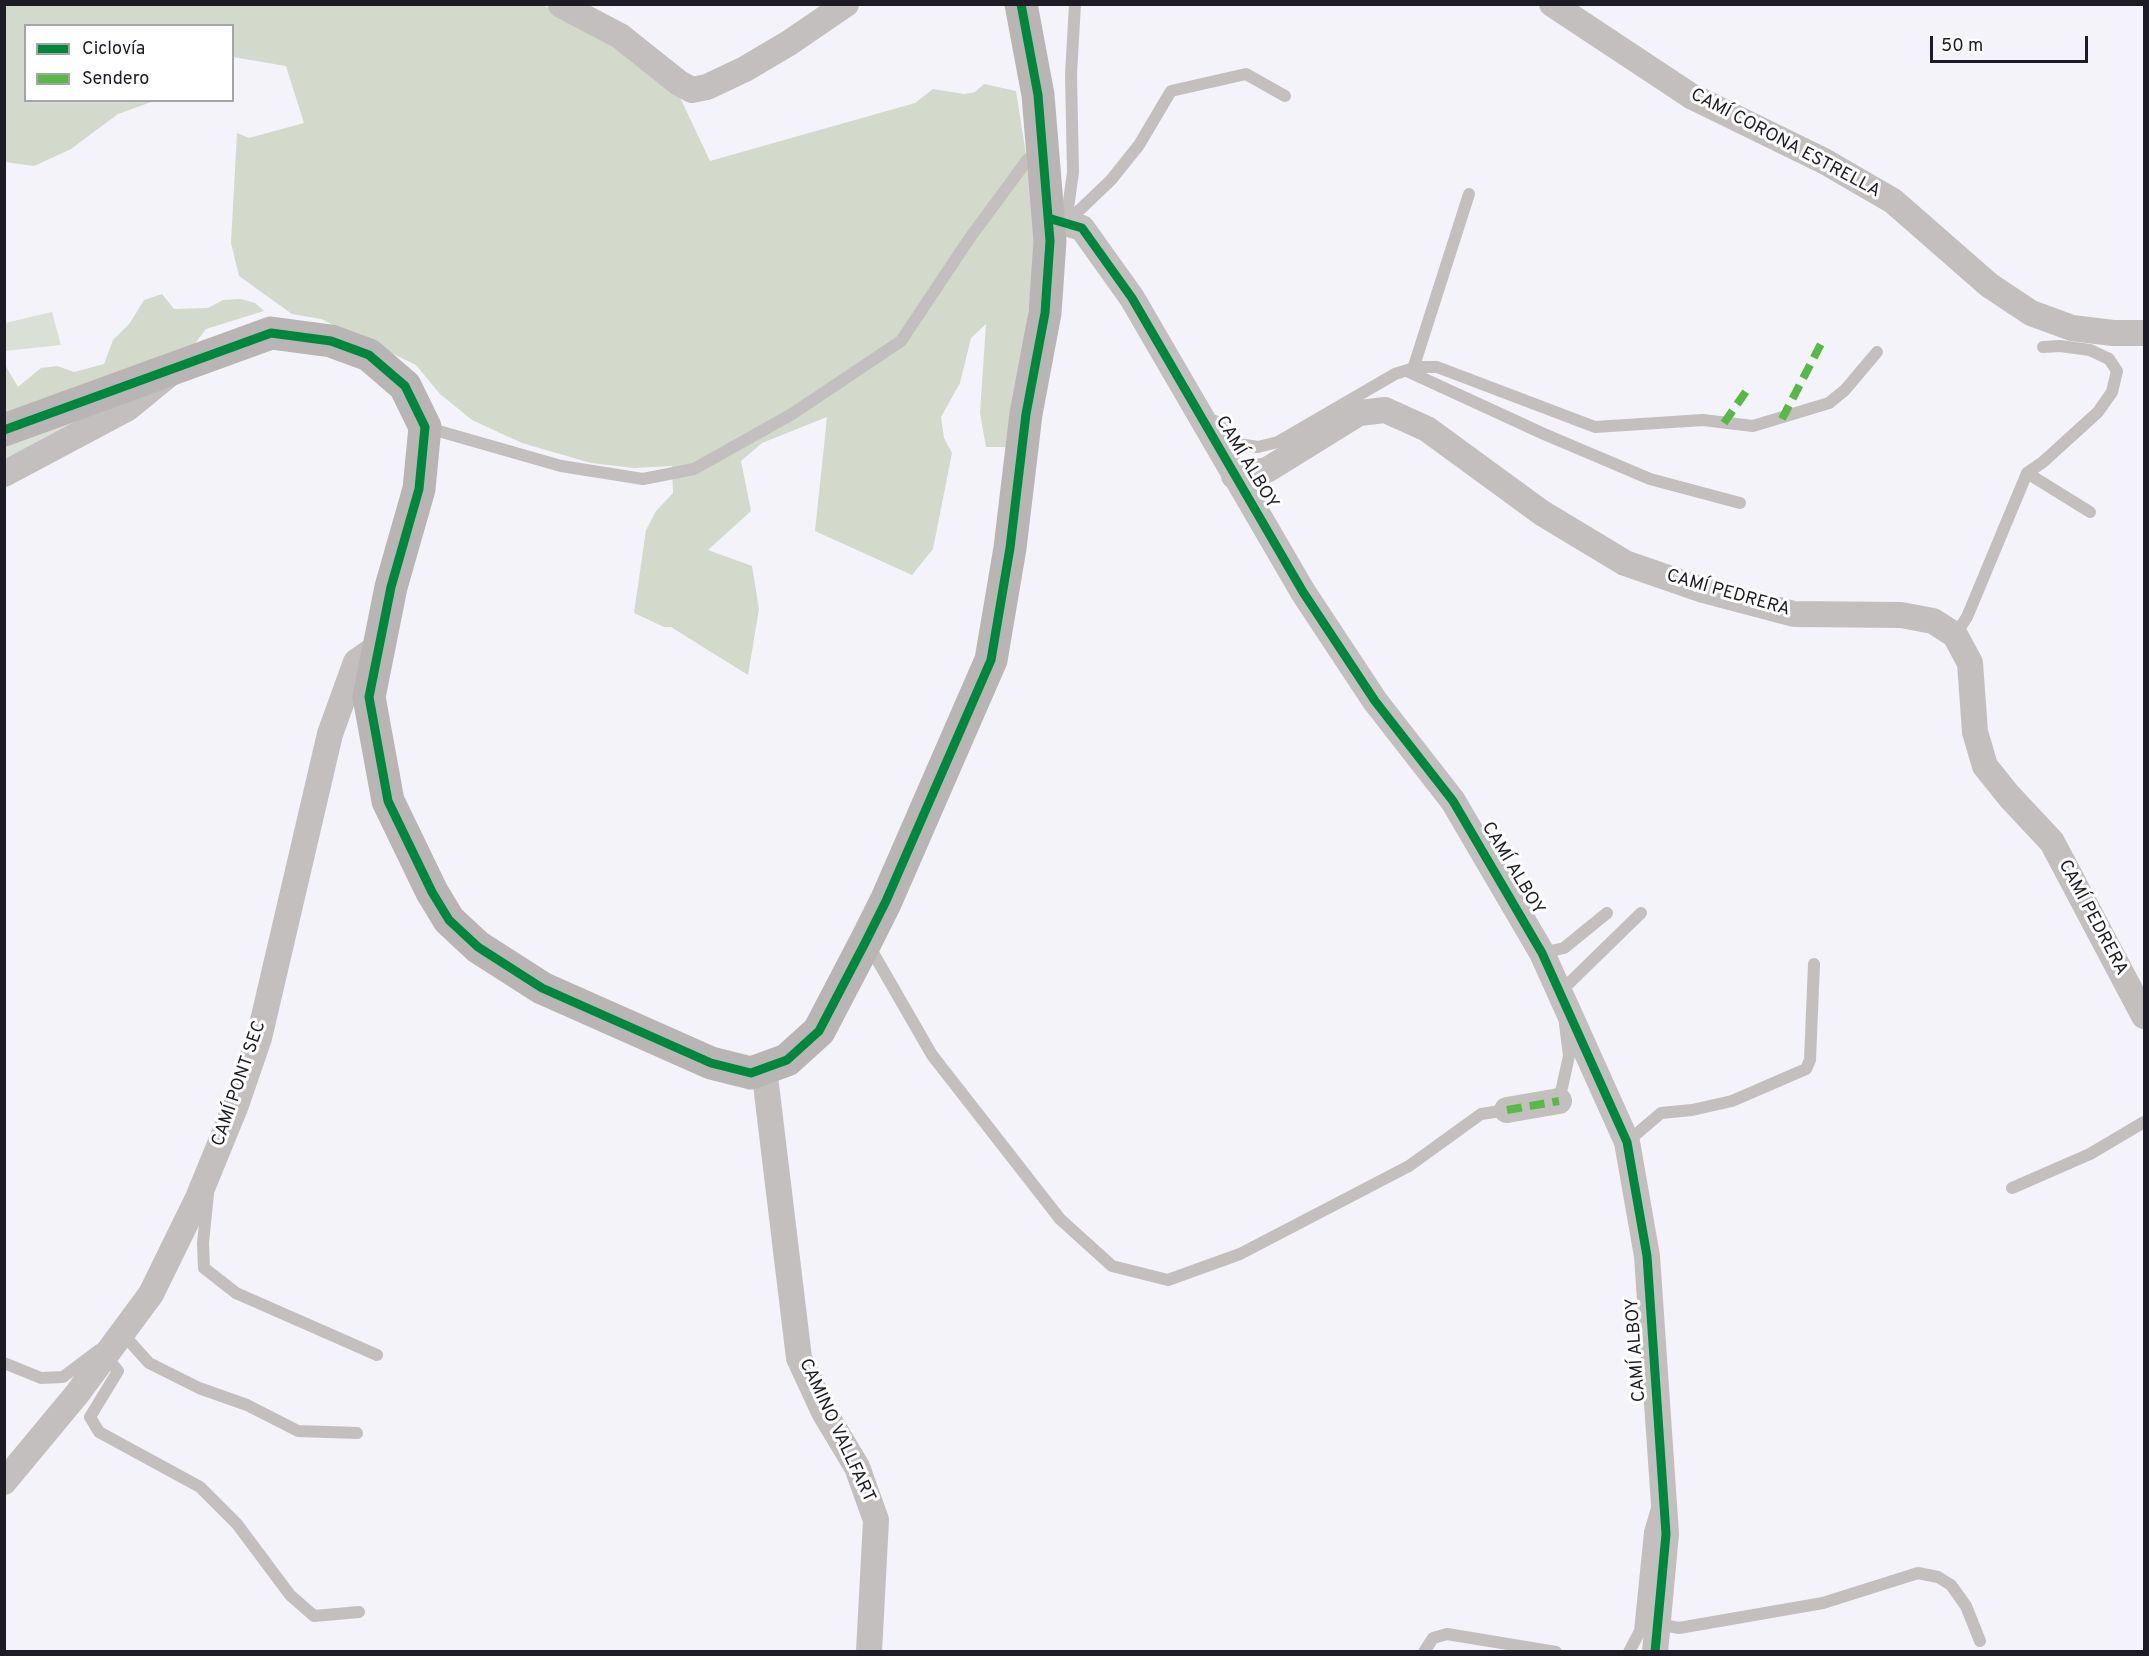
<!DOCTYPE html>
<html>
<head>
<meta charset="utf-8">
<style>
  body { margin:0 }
  #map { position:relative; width:2149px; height:1656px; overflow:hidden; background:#f4f3f9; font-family:Overpass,sans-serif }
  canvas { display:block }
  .frame { position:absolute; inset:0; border:6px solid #1d1b24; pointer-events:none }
  .legend { position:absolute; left:24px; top:24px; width:210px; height:78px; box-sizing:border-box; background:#fff; border:2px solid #a5a4a7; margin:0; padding:8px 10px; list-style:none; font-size:18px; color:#1d1b24 }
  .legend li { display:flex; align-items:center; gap:12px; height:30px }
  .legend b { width:30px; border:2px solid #a5a4a7 }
  .scale { position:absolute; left:1930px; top:36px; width:158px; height:27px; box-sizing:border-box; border:3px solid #1d1b24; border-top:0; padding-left:8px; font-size:18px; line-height:21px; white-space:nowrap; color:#1d1b24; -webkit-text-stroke:4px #fff; paint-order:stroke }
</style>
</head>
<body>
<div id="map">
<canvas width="2149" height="1656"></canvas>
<div class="frame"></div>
<ul class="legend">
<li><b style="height:8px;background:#00873e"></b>Ciclovía</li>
<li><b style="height:8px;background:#58b947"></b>Sendero</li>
</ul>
<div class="scale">50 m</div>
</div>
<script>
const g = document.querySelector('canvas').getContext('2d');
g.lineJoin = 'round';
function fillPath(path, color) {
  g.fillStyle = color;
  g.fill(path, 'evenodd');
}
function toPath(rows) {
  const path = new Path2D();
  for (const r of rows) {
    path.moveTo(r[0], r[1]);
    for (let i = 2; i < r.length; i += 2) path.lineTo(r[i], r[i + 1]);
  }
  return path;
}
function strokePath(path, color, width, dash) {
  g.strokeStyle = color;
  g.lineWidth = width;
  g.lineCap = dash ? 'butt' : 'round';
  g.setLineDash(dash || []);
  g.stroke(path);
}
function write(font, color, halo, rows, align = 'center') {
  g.font = font + ' Overpass,sans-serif';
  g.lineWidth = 6;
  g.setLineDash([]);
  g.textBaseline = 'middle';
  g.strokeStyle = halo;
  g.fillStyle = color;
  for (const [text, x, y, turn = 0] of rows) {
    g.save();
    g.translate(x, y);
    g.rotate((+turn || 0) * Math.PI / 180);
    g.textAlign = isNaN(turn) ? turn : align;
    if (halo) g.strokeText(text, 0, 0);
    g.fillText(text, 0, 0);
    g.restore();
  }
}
fillPath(toPath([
  [52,312,61,345,5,351,5,323],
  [110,411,5,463,5,443]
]), '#dbe0d6');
fillPath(toPath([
  [502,4,543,5,620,45,677,91,710,161,915,103,933,89,964,94,975,92,984,84,1016,91,1039,237,1009,447,986,447,980,413,986,324,971,338,960,383,941,417,944,438,952,453,933,549,912,575,815,531,827,417,762,443,741,461,751,511,708,550,752,566,759,609,748,675,671,627,664,627,634,613,646,530,656,511,673,493,672,466,634,468,591,463,522,443,472,420,440,394,416,365,321,319,292,314,239,276,231,243,237,133,249,138,304,123,286,66,233,57,232,26,26,26,26,100,154,101,118,114,71,149,34,166,5,162,5,5],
  [162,294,174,309,208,308,223,300,241,299,255,303,264,311,206,329,190,350,5,417,4,363,18,387,41,368,57,366,74,372,104,364,113,340,130,323,144,300]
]), '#d3d9cb');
strokePath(toPath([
  [1066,223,1111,180,1139,145,1171,91,1246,74,1285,96],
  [1066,223,1073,172,1071,74,1075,4],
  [1413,369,1469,194],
  [1407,371,1544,434,1650,479,1740,503],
  [1215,421,1238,444,1258,447,1278,442,1395,374,1417,367,1437,367,1595,427,1703,420,1753,426,1829,403,1845,390,1877,352],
  [428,428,561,466,643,479,694,469,792,414,901,341,969,239,1028,159,1042,156],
  [2027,473,2043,462,2098,412,2112,392,2117,371,2109,359,2090,350,2060,346,2043,347],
  [1955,635,1967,617,2027,473,2090,512],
  [868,944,932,1055,1060,1219,1112,1266,1168,1280,1240,1254,1409,1166,1481,1114,1507,1110],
  [1542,953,1564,948,1607,913],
  [1561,995,1560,992,1641,913],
  [1559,1101,1569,1056,1565,1024],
  [1627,1142,1661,1113,1692,1110,1732,1101,1806,1069,1810,1060,1814,964],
  [2012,1188,2090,1154,2144,1122],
  [208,1194,203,1243,204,1268,236,1293,377,1355],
  [120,1334,122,1333,149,1363,199,1388,247,1405,298,1431,357,1433],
  [105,1355,118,1371,90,1417,99,1432,200,1487,237,1524,290,1595,314,1616,359,1612],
  [4,1363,41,1378,63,1377,99,1350],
  [1658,1624,1679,1628,1823,1603,1918,1573,1938,1577,1951,1585,1966,1606,1980,1641],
  [1424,1652,1433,1638,1447,1634,1556,1652],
  [1629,1652,1640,1631,1650,1532,1657,1508]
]), '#c3bfbf', 12);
strokePath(toPath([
  [1552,4,1691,96,1824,161,1893,201,1989,285,2031,313,2072,328,2113,333,2144,333],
  [561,5,620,36,679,83,692,90,707,87,745,69,789,43,846,4],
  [1048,218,1082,228,1132,298,1303,592,1375,701,1453,801,1542,953,1627,1142,1647,1256,1666,1534,1655,1652],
  [4,474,128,408,167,376],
  [1234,476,1267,470,1359,413,1385,410,1427,429,1542,513,1625,563,1703,590,1794,614,1901,615,1933,621,1955,635,1970,663,1975,732,1985,766,2009,796,2052,842,2144,1016],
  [764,1068,799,1358,824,1412,857,1467,876,1520,869,1652],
  [1507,1110,1559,1101],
  [4,1482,77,1394,151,1294,198,1198,236,1105,259,1038,330,734,356,662,379,646]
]), '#c3bfbf', 26);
strokePath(toPath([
  [4,430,271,333,331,341,369,355,405,386,425,427,419,489,391,587,369,697,388,801,432,892,449,920,478,947,542,988,711,1063,751,1073,787,1060,819,1031,866,941,886,901,991,660,1010,548,1026,414,1045,313,1050,241,1038,95,1021,4]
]), '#b9b5b5', 33);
strokePath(toPath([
  [1782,419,1823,340],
  [1724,423,1747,390],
  [1507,1110,1559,1101]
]), '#58b947', 8, [15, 8]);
strokePath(toPath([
  [1048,218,1082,228,1132,298,1303,592,1375,701,1453,801,1542,953,1627,1142,1647,1256,1666,1534,1655,1652],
  [4,430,271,333,331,341,369,355,405,386,425,427,419,489,391,587,369,697,388,801,432,892,449,920,478,947,542,988,711,1063,751,1073,787,1060,819,1031,866,941,886,901,991,660,1010,548,1026,414,1045,313,1050,241,1038,95,1021,4]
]), '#00873e', 9);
write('18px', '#1d1b24', '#fff', [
  ["CAMÍ CORONA ESTRELLA",1785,144,28],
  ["CAMÍ ALBOY",1246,463,59],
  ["CAMÍ PEDRERA",1728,594,16],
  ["CAMÍ ALBOY",1512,869,59],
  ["CAMÍ PEDRERA",2092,918,62],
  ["CAMÍ PONT SEC",240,1084,-71],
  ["CAMÍ ALBOY",1637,1350,-94],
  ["CAMINO VALLFART",836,1431,65]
]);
</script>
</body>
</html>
